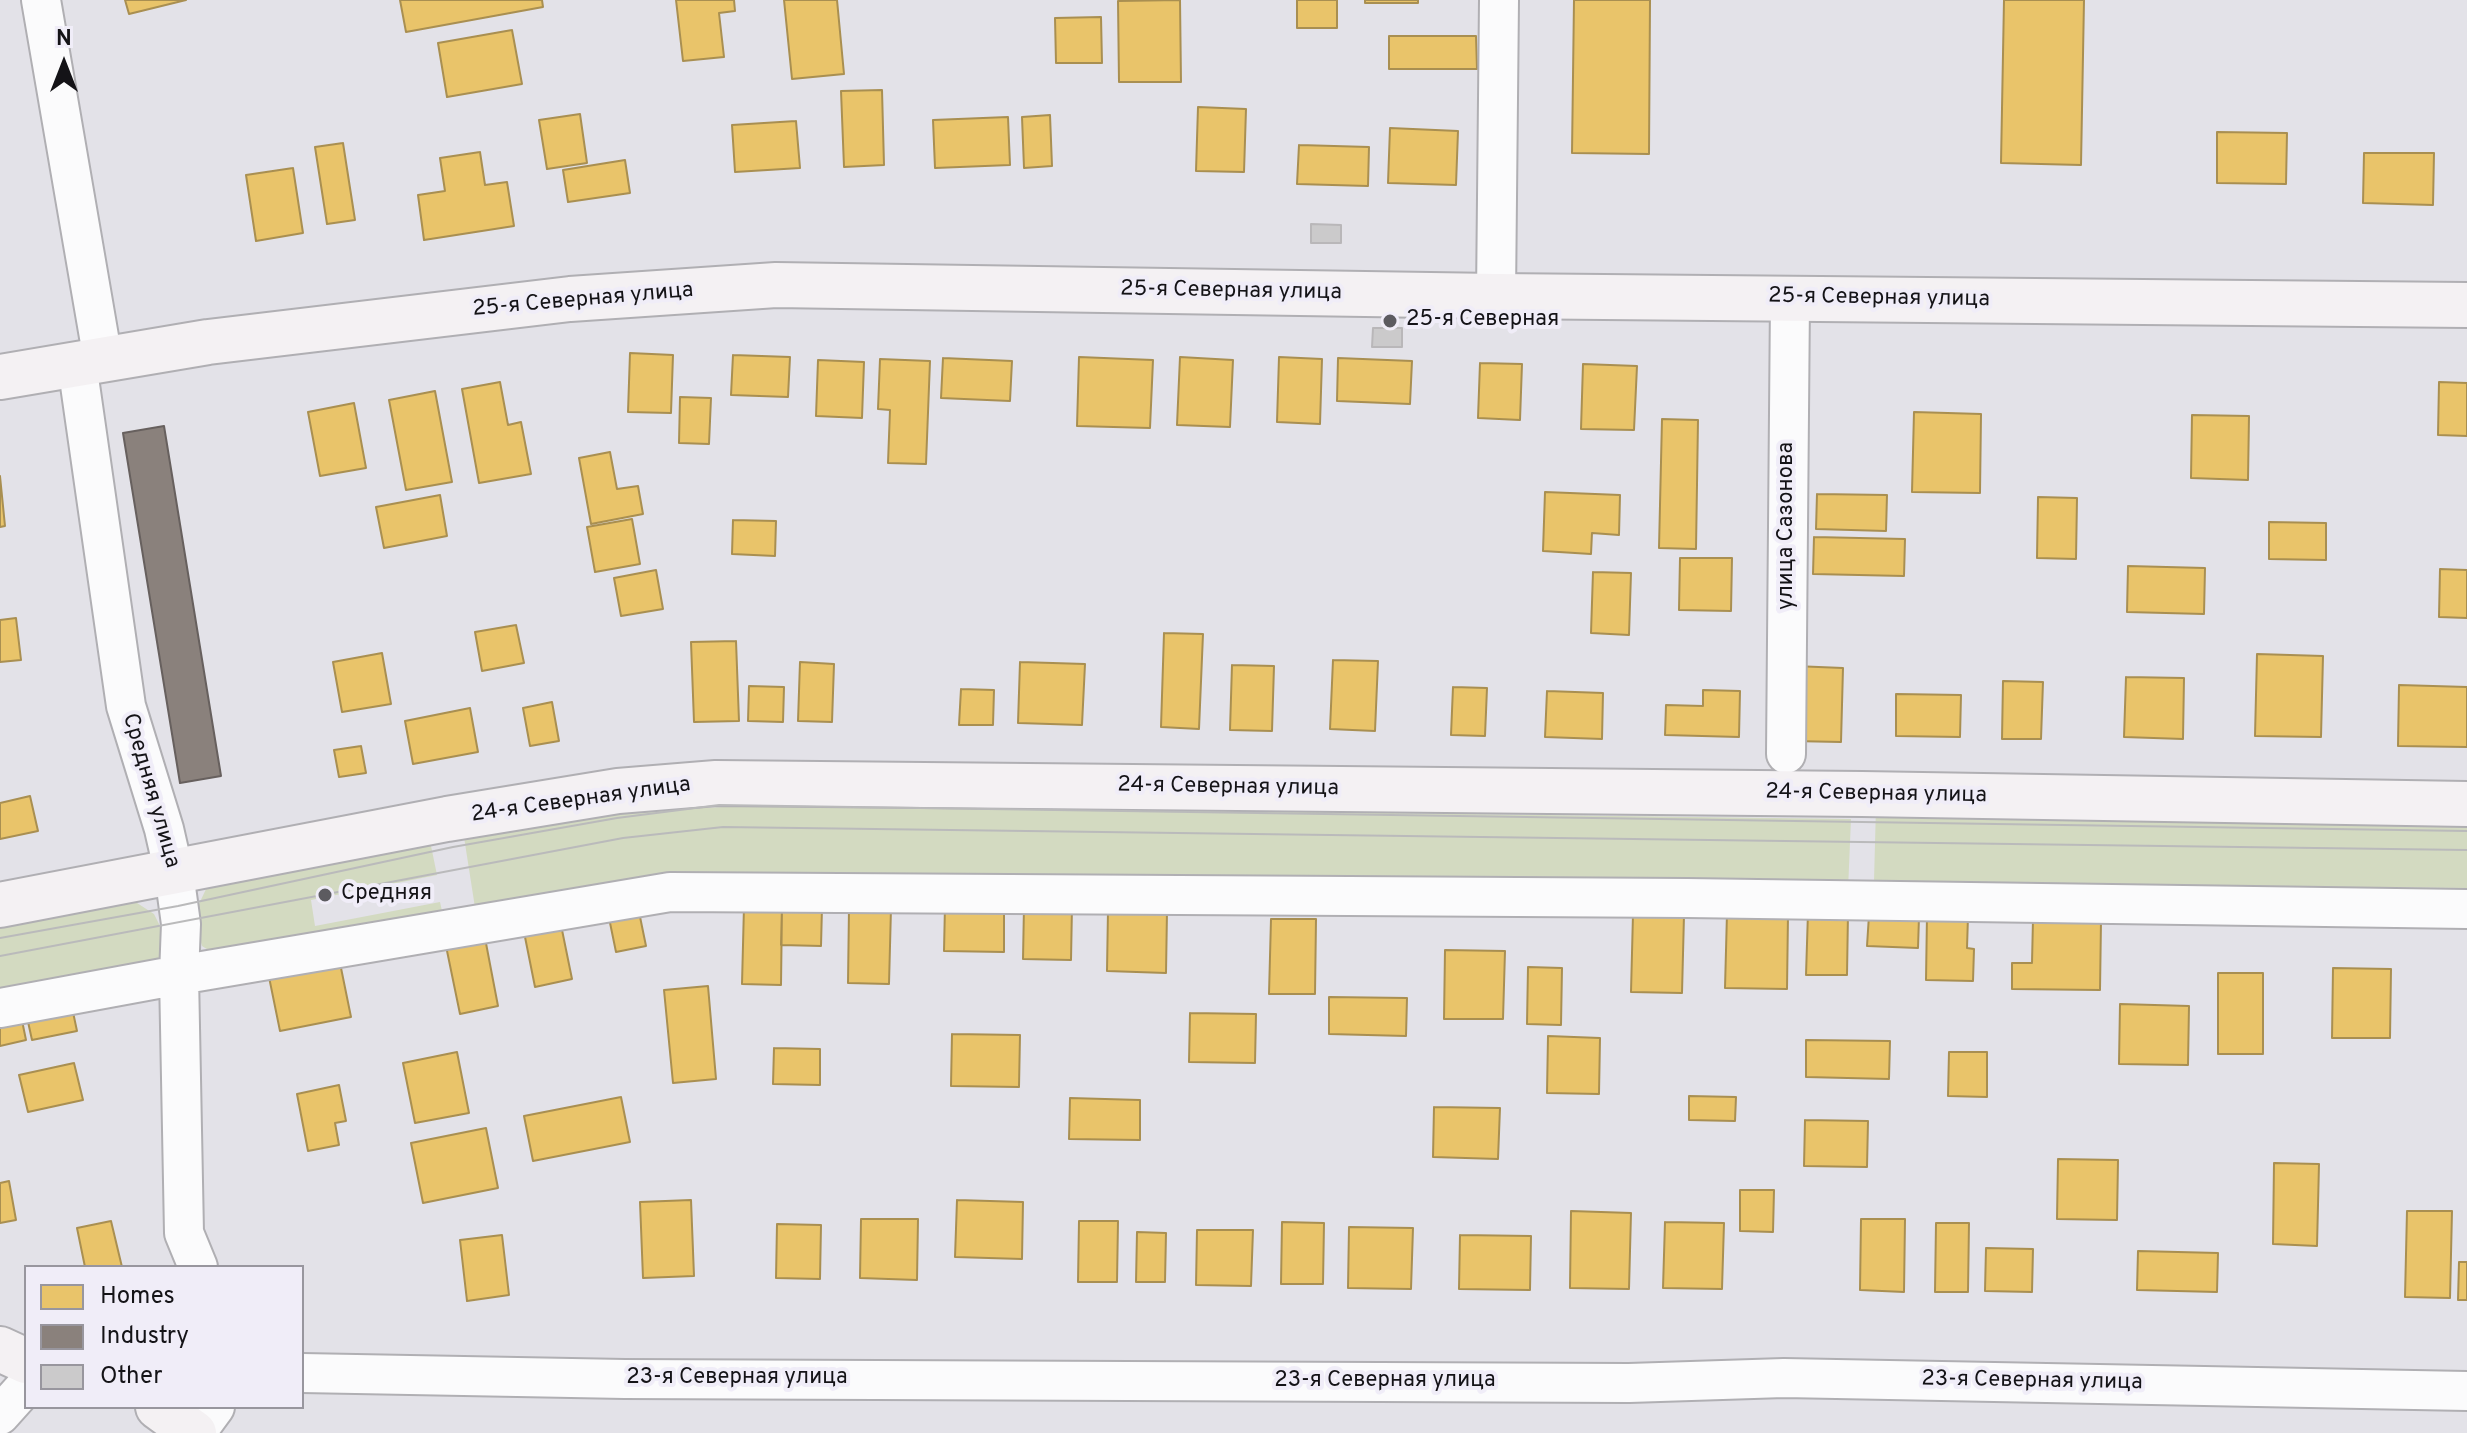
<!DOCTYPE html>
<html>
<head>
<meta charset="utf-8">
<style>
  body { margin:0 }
  #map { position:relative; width:2467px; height:1433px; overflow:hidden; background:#e3e2e8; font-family:Overpass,sans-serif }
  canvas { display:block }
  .legend { position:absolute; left:24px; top:1265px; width:280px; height:144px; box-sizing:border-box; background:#f0edf8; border:2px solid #98969e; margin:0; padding:10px 14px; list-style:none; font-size:24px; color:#141317 }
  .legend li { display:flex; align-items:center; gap:16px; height:40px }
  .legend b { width:40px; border:2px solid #98969e }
  .north { position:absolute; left:24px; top:24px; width:80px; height:80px; -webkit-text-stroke:6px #f0edf8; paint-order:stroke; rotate:0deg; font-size:22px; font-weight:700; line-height:32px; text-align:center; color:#141317 }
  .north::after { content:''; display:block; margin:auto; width:28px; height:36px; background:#141317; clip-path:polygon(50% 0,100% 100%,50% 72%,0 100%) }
</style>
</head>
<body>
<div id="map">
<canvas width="2467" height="1433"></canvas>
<ul class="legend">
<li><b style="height:22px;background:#e9c46a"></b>Homes</li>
<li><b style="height:22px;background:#8a817c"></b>Industry</li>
<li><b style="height:22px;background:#cbcacb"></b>Other</li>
</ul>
<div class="north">N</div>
</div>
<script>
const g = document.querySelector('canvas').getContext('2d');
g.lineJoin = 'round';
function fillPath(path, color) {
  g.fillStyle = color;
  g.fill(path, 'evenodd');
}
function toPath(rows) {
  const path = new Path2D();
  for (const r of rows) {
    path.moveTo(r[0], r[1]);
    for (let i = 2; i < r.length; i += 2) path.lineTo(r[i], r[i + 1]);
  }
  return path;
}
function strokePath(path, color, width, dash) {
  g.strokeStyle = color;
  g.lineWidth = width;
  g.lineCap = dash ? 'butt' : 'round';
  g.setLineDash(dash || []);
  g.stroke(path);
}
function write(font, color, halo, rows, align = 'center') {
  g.font = font + ' Overpass,sans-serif';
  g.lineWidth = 8;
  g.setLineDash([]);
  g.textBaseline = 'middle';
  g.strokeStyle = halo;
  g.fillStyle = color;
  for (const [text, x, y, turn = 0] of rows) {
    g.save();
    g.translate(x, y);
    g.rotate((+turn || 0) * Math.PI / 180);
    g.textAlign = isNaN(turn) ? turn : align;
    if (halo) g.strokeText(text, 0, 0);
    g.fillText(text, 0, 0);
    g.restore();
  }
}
fillPath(toPath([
  [767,805,1851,819,1848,890,476,914,464,837,634,811],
  [1876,806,2467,817,2467,888,2161,886,1874,881],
  [430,841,437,875,311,900,315,926,440,902,444,920,221,958,202,946,198,932,198,906,207,887],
  [134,901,154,914,168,942,163,960,0,994,0,928]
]), '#d3dac1');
const homes = toPath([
  [125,0,186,0,129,14,125,0],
  [400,0,542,0,543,7,406,32,400,0],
  [676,0,734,0,735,11,719,13,724,57,683,61,676,0],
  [784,0,837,0,844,74,792,79,784,0],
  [1180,0,1181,82,1119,82,1118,1,1180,0],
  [1297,0,1337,0,1337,28,1297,28,1297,0],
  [1365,0,1418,0,1418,3,1365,3,1365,0],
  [1574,0,1650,0,1649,154,1572,153,1574,0],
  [2004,0,2084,0,2081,165,2001,163,2004,0],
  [1101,17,1102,63,1056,63,1055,18,1101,17],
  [512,30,522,84,447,97,438,43,512,30],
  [1389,36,1476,36,1477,69,1389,69,1389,36],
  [882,90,884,165,844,167,841,91,882,90],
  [1198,107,1246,109,1244,172,1196,171,1198,107],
  [580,114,587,163,547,169,539,120,580,114],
  [1050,115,1052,166,1024,168,1022,117,1050,115],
  [1008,117,1010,165,935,168,933,120,1008,117],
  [796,121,800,168,735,172,732,125,796,121],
  [1390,128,1458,131,1456,185,1388,183,1390,128],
  [2217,132,2287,133,2286,184,2217,183,2217,132],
  [343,143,355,220,327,224,315,147,343,143],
  [1299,145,1369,147,1368,186,1297,184,1299,145],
  [480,152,485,185,507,182,514,226,424,240,418,195,445,191,440,158,480,152],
  [2364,153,2434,153,2433,205,2363,203,2364,153],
  [625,160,630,193,568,202,563,170,625,160],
  [293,168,303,233,256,241,246,175,293,168],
  [630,353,673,355,671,413,628,412,630,353],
  [733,355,790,357,788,397,731,395,733,355],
  [1079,357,1153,360,1150,428,1077,426,1079,357],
  [1180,357,1233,360,1230,427,1177,425,1180,357],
  [1279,357,1322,359,1320,424,1277,422,1279,357],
  [943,358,1012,361,1010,401,941,398,943,358],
  [1338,358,1412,361,1410,404,1337,401,1338,358],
  [880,359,930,361,926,464,888,463,890,410,878,409,880,359],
  [818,360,864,362,862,418,816,416,818,360],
  [1480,363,1522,364,1520,420,1478,418,1480,363],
  [1583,364,1637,366,1634,430,1581,429,1583,364],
  [500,382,508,425,521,422,531,474,479,483,462,389,500,382],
  [2439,382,2467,383,2467,436,2438,435,2439,382],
  [435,391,452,482,406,490,389,400,435,391],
  [680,397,711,398,709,444,679,443,680,397],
  [354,403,366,468,320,476,308,412,354,403],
  [1914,412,1981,414,1980,493,1912,492,1914,412],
  [2192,415,2249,416,2248,480,2191,478,2192,415],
  [1662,419,1698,420,1696,549,1659,548,1662,419],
  [610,452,617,489,638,486,643,514,591,524,579,458,610,452],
  [0,476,5,526,0,527,0,476],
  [1545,492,1620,495,1619,535,1592,533,1591,554,1543,551,1545,492],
  [1817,494,1887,495,1886,531,1816,529,1817,494],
  [440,495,447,536,384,548,376,507,440,495],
  [2038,497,2077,498,2076,559,2037,558,2038,497],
  [632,519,640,564,595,572,587,527,632,519],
  [733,520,776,521,775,556,732,554,733,520],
  [2269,522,2326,523,2326,560,2269,559,2269,522],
  [1814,537,1905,539,1904,576,1813,574,1814,537],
  [1680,558,1732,558,1731,611,1679,610,1680,558],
  [2128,566,2205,568,2204,614,2127,612,2128,566],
  [2440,569,2467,570,2467,618,2439,617,2440,569],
  [656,570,663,609,621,616,614,578,656,570],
  [1593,572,1631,573,1629,635,1591,633,1593,572],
  [16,618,21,660,0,662,0,620,16,618],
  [516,625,524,663,482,671,475,632,516,625],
  [1164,633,1203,634,1199,729,1161,727,1164,633],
  [736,641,739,721,694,722,691,642,736,641],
  [382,653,391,704,342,712,333,662,382,653],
  [2257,654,2323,656,2321,737,2255,736,2257,654],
  [1333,660,1378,661,1375,731,1330,729,1333,660],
  [800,662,834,664,832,722,798,721,800,662],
  [1020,662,1085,664,1082,725,1018,723,1020,662],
  [1232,665,1274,666,1272,731,1230,730,1232,665],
  [1794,666,1843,668,1841,742,1792,741,1794,666],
  [2126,677,2184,678,2183,739,2124,737,2126,677],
  [2003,681,2043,682,2041,739,2002,739,2003,681],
  [2399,685,2467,687,2467,747,2398,746,2399,685],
  [749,686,784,687,783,722,748,721,749,686],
  [1453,687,1487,688,1485,736,1451,735,1453,687],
  [961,689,994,690,993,725,959,725,961,689],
  [1703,690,1740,691,1739,737,1665,735,1666,705,1703,706,1703,690],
  [1547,691,1603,693,1602,739,1545,737,1547,691],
  [1896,694,1961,695,1960,737,1896,736,1896,694],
  [552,702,559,741,530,746,523,708,552,702],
  [470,708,478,752,413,764,405,721,470,708],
  [361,746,366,773,339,777,334,750,361,746],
  [30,796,38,831,0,839,0,803,30,796],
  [945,905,1004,906,1004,952,944,951,945,905],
  [744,906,782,906,781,985,742,984,744,906],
  [782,906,822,907,821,946,781,945,782,906],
  [1024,906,1072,906,1071,960,1023,959,1024,906],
  [638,907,646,946,616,952,608,913,638,907],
  [849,908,891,908,889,984,848,983,849,908],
  [1108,910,1167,911,1166,973,1107,971,1108,910],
  [1808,912,1848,913,1847,975,1806,975,1808,912],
  [1727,913,1788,915,1787,989,1725,988,1727,913],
  [1633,914,1684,915,1682,993,1631,992,1633,914],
  [1869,915,1919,917,1918,948,1867,946,1869,915],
  [1927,915,1968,916,1967,948,1974,949,1973,981,1926,980,1927,915],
  [1271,919,1316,919,1315,994,1269,994,1271,919],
  [2033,919,2101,920,2100,990,2012,989,2012,963,2032,963,2033,919],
  [561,925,572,979,535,987,524,932,561,925],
  [485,938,498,1006,460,1014,446,946,485,938],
  [1445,950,1505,951,1503,1019,1444,1019,1445,950],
  [340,963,351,1017,280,1031,269,977,340,963],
  [1528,967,1562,968,1561,1025,1527,1024,1528,967],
  [2333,968,2391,969,2390,1038,2332,1038,2333,968],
  [2218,973,2263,973,2263,1054,2218,1054,2218,973],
  [708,986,716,1079,673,1083,664,990,708,986],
  [1329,997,1407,998,1406,1036,1329,1034,1329,997],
  [70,998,77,1031,32,1040,25,1008,70,998],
  [2120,1004,2189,1006,2188,1065,2119,1064,2120,1004],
  [19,1006,26,1040,0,1046,0,1011,19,1006],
  [1190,1013,1256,1014,1255,1063,1189,1062,1190,1013],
  [952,1034,1020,1035,1019,1087,951,1086,952,1034],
  [1548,1036,1600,1038,1599,1094,1547,1093,1548,1036],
  [1806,1040,1890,1041,1889,1079,1806,1077,1806,1040],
  [774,1048,820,1049,820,1085,773,1084,774,1048],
  [457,1052,469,1113,415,1123,403,1063,457,1052],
  [1949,1052,1987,1052,1987,1097,1948,1096,1949,1052],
  [74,1063,83,1100,28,1112,19,1075,74,1063],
  [339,1085,346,1121,335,1123,339,1145,308,1151,297,1094,339,1085],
  [1689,1096,1736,1097,1735,1121,1689,1120,1689,1096],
  [621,1097,630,1142,533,1161,524,1116,621,1097],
  [1070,1098,1140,1100,1140,1140,1069,1139,1070,1098],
  [1434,1107,1500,1108,1498,1159,1433,1157,1434,1107],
  [1805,1120,1868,1121,1867,1167,1804,1166,1805,1120],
  [486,1128,498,1188,423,1203,411,1143,486,1128],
  [2058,1159,2118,1160,2117,1220,2057,1219,2058,1159],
  [2274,1163,2319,1164,2317,1246,2273,1244,2274,1163],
  [9,1181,16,1220,0,1223,0,1183,9,1181],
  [1740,1190,1774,1190,1773,1232,1740,1231,1740,1190],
  [691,1200,694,1276,643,1278,640,1202,691,1200],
  [957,1200,1023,1202,1022,1259,955,1257,957,1200],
  [1571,1211,1631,1213,1629,1289,1570,1288,1571,1211],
  [2407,1211,2452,1211,2450,1298,2405,1297,2407,1211],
  [861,1219,918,1219,917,1280,860,1278,861,1219],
  [1861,1219,1905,1219,1904,1292,1860,1290,1861,1219],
  [111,1221,122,1267,85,1267,77,1228,111,1221],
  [1079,1221,1118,1221,1117,1282,1078,1282,1079,1221],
  [1282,1222,1324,1223,1323,1284,1281,1284,1282,1222],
  [1665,1222,1724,1223,1722,1289,1663,1288,1665,1222],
  [1936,1223,1969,1223,1968,1292,1935,1292,1936,1223],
  [777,1224,821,1225,820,1279,776,1278,777,1224],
  [1349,1227,1413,1228,1411,1289,1348,1288,1349,1227],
  [1197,1230,1253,1230,1251,1286,1196,1285,1197,1230],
  [1137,1232,1166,1233,1165,1282,1136,1282,1137,1232],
  [502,1235,509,1295,467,1301,460,1240,502,1235],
  [1460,1235,1531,1236,1530,1290,1459,1289,1460,1235],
  [1986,1248,2033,1249,2032,1292,1985,1291,1986,1248],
  [2138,1251,2218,1253,2217,1292,2137,1290,2138,1251],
  [2459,1262,2467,1262,2467,1300,2458,1300,2459,1262]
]);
fillPath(homes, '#e9c46a');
strokePath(homes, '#a98f51', 2);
const industry = toPath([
  [164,426,221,776,180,783,123,433,164,426]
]);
fillPath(industry, '#8a817c');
strokePath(industry, '#67605e', 2);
const building = toPath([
  [1311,224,1341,225,1341,243,1311,243,1311,224],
  [1373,328,1402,328,1402,347,1372,347,1373,328]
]);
fillPath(building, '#cbcacb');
strokePath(building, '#b9b7b9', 2);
const street = toPath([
  [41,0,103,360],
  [1496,296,1499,0],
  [77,364,126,706,164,829,174,873,181,924,179,975,184,1233,198,1267],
  [1786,754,1790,299],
  [0,1008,179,975,670,892,1687,898,2467,909],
  [302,1373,625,1379,1629,1383,1784,1378,2467,1391],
  [0,1415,26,1386],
  [196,1433,215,1407]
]);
const secondary = toPath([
  [0,377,208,342,570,299,776,285,1496,296,2467,305],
  [0,905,447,819,618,791,716,783,1862,794,2467,804],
  [0,1349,26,1361],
  [158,1407,194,1433]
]);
strokePath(street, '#b0afb3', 42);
strokePath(secondary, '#b0afb3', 48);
strokePath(street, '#fbfbfc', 38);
strokePath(secondary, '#f4f1f3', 44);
strokePath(toPath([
  [0,938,178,906,453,847,617,818,719,805,2467,831],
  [0,956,623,838,723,827,2467,850]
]), '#bababb', 2);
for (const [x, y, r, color] of [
  [1390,321,8,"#5c5b60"],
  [325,895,8,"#5c5b60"]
]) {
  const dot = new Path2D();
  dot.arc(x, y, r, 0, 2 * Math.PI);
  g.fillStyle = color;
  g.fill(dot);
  strokePath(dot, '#f0edf8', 3);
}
write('22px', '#141317', '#f0edf8', [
  ["25-я Северная улица",1231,292,1],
  ["25-я Северная улица",1879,299,1],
  ["25-я Северная улица",583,301,-5],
  ["улица Сазонова",1788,526,-90],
  ["24-я Северная улица",1228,788,1],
  ["Средняя улица",150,791,74],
  ["24-я Северная улица",1876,795,1],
  ["24-я Северная улица",581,801,-8],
  ["23-я Северная улица",737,1379],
  ["23-я Северная улица",1385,1382],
  ["23-я Северная улица",2032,1382,1]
]);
write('22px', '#141317', '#f0edf8', [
  ["25-я Северная",1406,321],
  ["Средняя",341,895]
], 'left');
</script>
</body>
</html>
